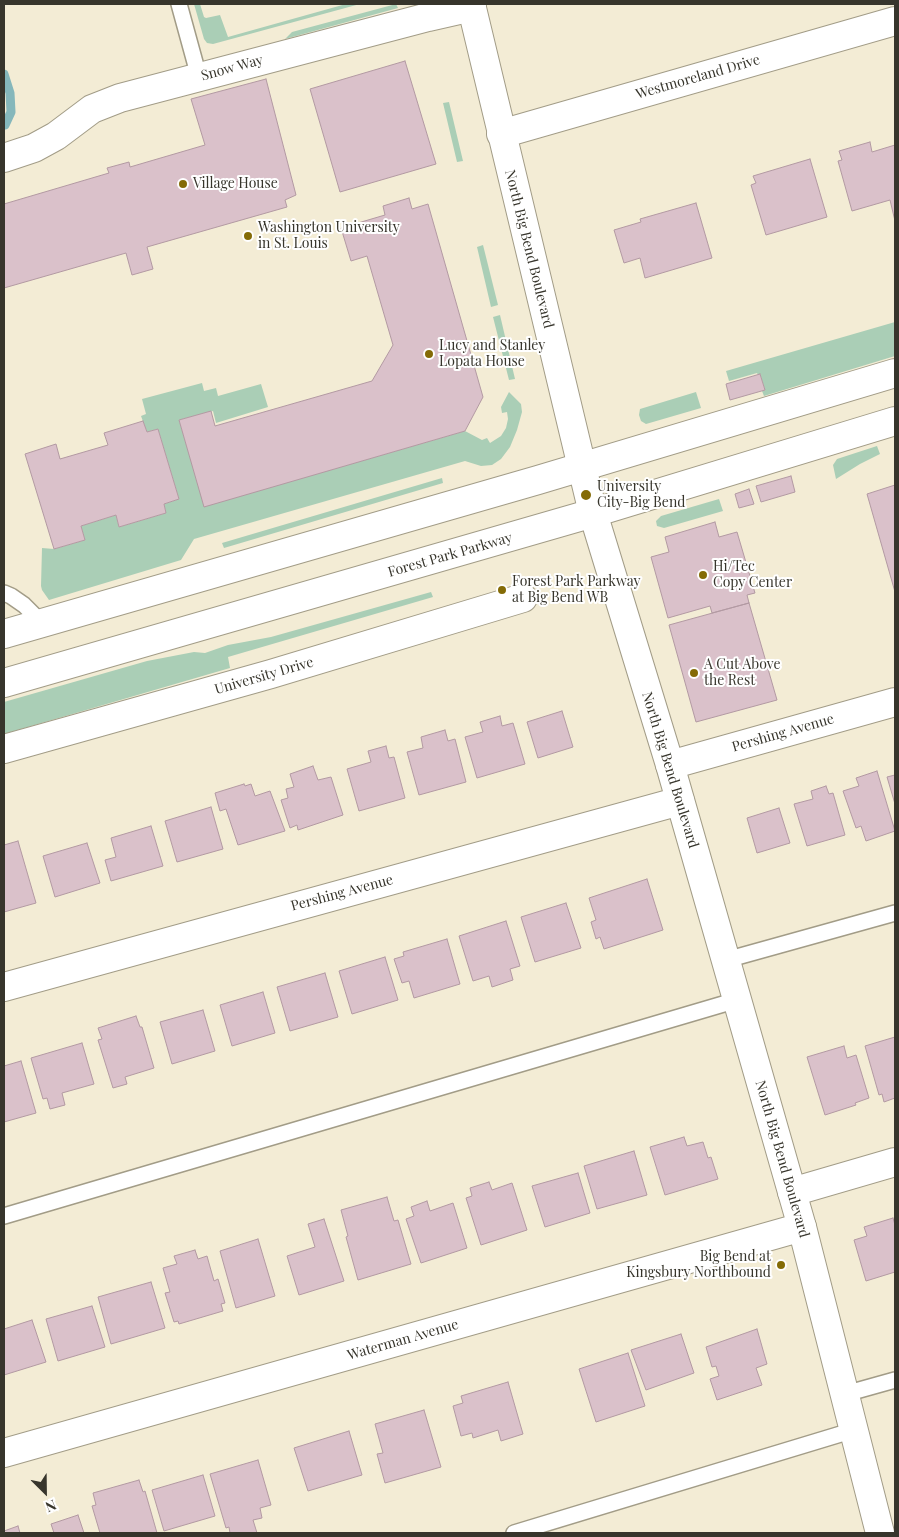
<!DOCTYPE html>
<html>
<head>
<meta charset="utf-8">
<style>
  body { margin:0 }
  #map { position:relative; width:899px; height:1537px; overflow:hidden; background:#f3ecd5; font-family:"Playfair Display",serif }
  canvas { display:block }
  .frame { position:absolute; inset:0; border:5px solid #37352c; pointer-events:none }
  .north { position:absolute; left:20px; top:1467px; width:50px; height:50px; -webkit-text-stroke:4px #fff; paint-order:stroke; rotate:157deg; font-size:14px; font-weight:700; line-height:20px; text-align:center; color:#37352c }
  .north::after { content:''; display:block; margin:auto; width:18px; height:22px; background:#37352c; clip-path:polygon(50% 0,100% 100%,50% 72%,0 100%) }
</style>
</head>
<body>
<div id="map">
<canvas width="899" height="1537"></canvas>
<div class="frame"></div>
<div class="north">N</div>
</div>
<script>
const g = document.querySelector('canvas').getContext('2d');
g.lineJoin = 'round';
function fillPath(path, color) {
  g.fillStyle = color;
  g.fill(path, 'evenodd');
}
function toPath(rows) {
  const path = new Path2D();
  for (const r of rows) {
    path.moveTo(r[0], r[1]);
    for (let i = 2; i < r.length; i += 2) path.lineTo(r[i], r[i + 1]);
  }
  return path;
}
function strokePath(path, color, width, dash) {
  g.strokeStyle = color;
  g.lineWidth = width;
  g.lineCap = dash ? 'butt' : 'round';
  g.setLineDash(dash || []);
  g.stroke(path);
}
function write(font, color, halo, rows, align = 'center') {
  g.font = font + ' "Playfair Display",serif';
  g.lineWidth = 4;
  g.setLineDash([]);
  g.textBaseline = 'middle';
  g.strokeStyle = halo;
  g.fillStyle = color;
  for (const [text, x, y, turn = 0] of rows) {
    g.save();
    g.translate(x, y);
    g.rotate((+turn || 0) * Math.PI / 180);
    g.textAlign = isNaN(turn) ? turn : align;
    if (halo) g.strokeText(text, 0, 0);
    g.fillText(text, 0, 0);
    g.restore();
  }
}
fillPath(toPath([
  [194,4,200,4,204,17,206,18,220,15,228,37,346,4,360,4,213,44,207,43,204,39],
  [396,4,398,8,285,39,292,32],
  [449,102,463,161,457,162,443,103],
  [483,245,498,305,491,307,477,247],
  [500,315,515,379,509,380,493,317],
  [895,322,895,356,764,396,762,391,765,390,760,374,758,375,757,373,729,381,726,371],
  [202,383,204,391,216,388,218,396,261,384,268,407,216,423,213,411,179,420,205,506,465,431,482,440,487,438,490,443,501,436,506,428,508,419,507,412,502,413,501,407,509,392,521,404,522,412,517,430,510,447,501,459,492,465,481,466,465,461,194,539,181,560,49,600,42,590,41,586,42,548,54,549,85,540,81,526,116,515,119,527,166,513,164,504,179,499,158,429,147,432,141,416,146,414,142,399],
  [696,392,701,408,646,424,641,421,639,415,640,409],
  [877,446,880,454,860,464,836,479,833,465,837,459],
  [442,478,443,483,224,548,222,543],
  [719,499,723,511,664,528,657,526,656,521,661,516],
  [431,592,433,597,228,657,230,668,4,734,4,702,147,661,194,652,205,653,228,645,271,637]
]), '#aaceb6');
strokePath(toPath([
  [4,74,10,93,11,112,5,125]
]), '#85b7bb', 9);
const building = toPath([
  [405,61,436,164,340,192,310,89,405,61],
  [266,79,296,195,285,200,287,207,147,247,153,269,132,275,126,253,4,288,4,204,109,173,107,168,129,162,130,167,205,145,191,99,266,79],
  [870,142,872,152,895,145,895,221,890,200,852,211,838,161,842,160,839,151,870,142],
  [810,159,827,217,766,235,751,185,756,183,753,176,810,159],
  [409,198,412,209,428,204,483,397,465,431,204,507,179,420,211,411,215,426,372,381,393,345,367,256,351,261,341,228,385,215,383,206,409,198],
  [696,203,712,258,645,278,640,258,624,263,614,230,641,222,640,219,696,203],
  [760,374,765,390,730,400,726,384,760,374],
  [143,421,147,432,158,429,179,499,164,504,166,513,119,527,116,515,81,526,85,540,54,549,25,454,56,444,60,459,108,445,104,433,143,421],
  [791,476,795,492,761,502,756,486,791,476],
  [895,485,895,592,867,494,895,485],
  [749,489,754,504,739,508,735,494,749,489],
  [715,522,719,537,737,532,755,593,747,595,749,603,712,613,710,606,668,618,651,557,669,552,665,537,715,522],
  [749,603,777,700,696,722,669,625,749,603],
  [562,711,573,747,538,758,527,722,562,711],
  [500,716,502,726,513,723,525,764,477,778,465,737,483,732,480,722,500,716],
  [445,730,448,741,455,739,466,782,419,795,407,752,423,748,421,737,445,730],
  [386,746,389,758,394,757,405,798,359,811,347,769,371,762,368,751,386,746],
  [313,766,318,780,331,777,343,815,298,830,297,825,290,828,281,800,288,798,286,789,294,787,290,774,313,766],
  [877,771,895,831,866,841,861,826,856,828,843,791,859,786,856,778,877,771],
  [895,775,895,804,887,777,895,775],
  [244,784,245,786,251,784,255,796,270,791,285,831,238,845,226,809,220,811,215,793,244,784],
  [826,786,829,794,833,793,845,835,807,846,794,804,813,799,811,791,826,786],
  [211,807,223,849,177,862,165,821,211,807],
  [779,808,790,843,757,853,747,818,779,808],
  [151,826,163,866,111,881,105,860,116,857,111,838,151,826],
  [18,841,36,903,4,912,4,845,18,841],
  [87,843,100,883,55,897,43,856,87,843],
  [647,879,663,930,604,949,600,937,596,939,591,922,596,920,589,898,647,879],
  [566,903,581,948,535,962,521,917,566,903],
  [506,921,520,966,510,969,513,980,492,987,489,976,473,981,459,936,506,921],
  [447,939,460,984,414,998,409,981,402,983,394,959,404,956,403,952,447,939],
  [385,957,398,1000,352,1014,339,971,385,957],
  [325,973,338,1017,290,1031,277,987,325,973],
  [263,992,275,1033,232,1046,220,1005,263,992],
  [203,1010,215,1051,172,1064,160,1022,203,1010],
  [136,1016,140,1027,142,1027,154,1068,125,1077,127,1084,113,1088,98,1040,102,1039,98,1028,136,1016],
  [895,1037,895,1098,884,1102,882,1094,879,1095,865,1046,895,1037],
  [82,1043,94,1084,62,1093,65,1105,50,1109,47,1098,43,1099,31,1058,82,1043],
  [844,1046,847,1058,856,1055,869,1098,855,1103,856,1105,825,1115,807,1057,844,1046],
  [21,1061,36,1113,4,1122,4,1066,21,1061],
  [684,1137,687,1146,703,1142,708,1158,711,1157,718,1179,665,1195,650,1147,684,1137],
  [634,1151,647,1195,597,1209,584,1166,634,1151],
  [578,1173,590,1213,545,1227,532,1186,578,1173],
  [489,1182,492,1190,512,1183,527,1230,481,1245,466,1198,472,1196,470,1188,489,1182],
  [387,1197,394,1221,398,1220,411,1264,358,1280,346,1237,348,1236,341,1210,387,1197],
  [427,1201,430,1211,453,1203,467,1248,421,1263,406,1219,414,1216,411,1207,427,1201],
  [893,1218,895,1225,895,1272,866,1281,854,1240,867,1236,864,1227,893,1218],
  [324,1219,344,1281,299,1295,287,1256,315,1247,308,1224,324,1219],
  [258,1239,275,1296,236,1308,220,1251,258,1239],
  [195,1250,198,1259,207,1256,214,1281,218,1279,225,1303,221,1304,223,1311,179,1324,178,1321,174,1322,165,1293,170,1292,163,1268,177,1264,174,1256,195,1250],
  [151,1282,165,1328,111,1344,98,1297,151,1282],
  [92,1306,105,1347,58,1361,46,1319,92,1306],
  [32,1320,46,1362,4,1375,4,1329,32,1320],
  [757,1329,767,1364,756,1368,762,1385,717,1400,710,1379,719,1376,716,1366,712,1367,706,1347,757,1329],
  [681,1334,694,1373,646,1390,631,1350,681,1334],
  [628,1353,645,1406,596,1422,579,1369,628,1353],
  [508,1382,523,1434,501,1441,498,1430,473,1438,472,1433,461,1436,453,1406,463,1403,461,1396,508,1382],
  [424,1410,441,1467,385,1483,377,1454,383,1453,375,1424,424,1410],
  [349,1431,362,1475,308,1491,294,1448,349,1431],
  [258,1460,271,1505,260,1508,262,1518,253,1520,257,1533,230,1533,229,1527,226,1528,210,1474,258,1460],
  [203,1475,215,1516,164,1531,152,1490,203,1475],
  [139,1480,143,1492,145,1491,157,1533,100,1533,92,1506,96,1505,93,1493,139,1480],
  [78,1515,84,1533,54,1533,51,1524,78,1515],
  [18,1526,20,1533,4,1533,4,1531,18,1526]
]);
fillPath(building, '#dac1ca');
strokePath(building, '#b299a2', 1);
const lane = toPath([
  [179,4,199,77],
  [4,593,11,596,24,605,42,623],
  [726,960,895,913],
  [4,1216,737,1000],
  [845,1394,895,1380],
  [514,1533,854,1430]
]);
const street = toPath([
  [501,134,895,21],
  [4,158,34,148,56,136,92,109,120,98,428,17,472,7],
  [4,749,271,674,523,598],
  [670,765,895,702],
  [4,987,680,801],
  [792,1192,895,1162],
  [4,1453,802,1227]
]);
const secondary = toPath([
  [471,4,593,513,670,765,802,1227,880,1533]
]);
const primary = toPath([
  [4,634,538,480,895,373],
  [4,683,593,513,895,421]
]);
strokePath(lane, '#a29c87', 18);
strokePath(street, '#a29c87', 30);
strokePath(secondary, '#a29c87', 30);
strokePath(primary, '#a29c87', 30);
strokePath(lane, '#fff', 15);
strokePath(street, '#fff', 28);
strokePath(secondary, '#fff', 28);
strokePath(primary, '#fff', 28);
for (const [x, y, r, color] of [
  [183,184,5,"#846b06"],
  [248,236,5,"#846b06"],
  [429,354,5,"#846b06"],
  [586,495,6,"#846b06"],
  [703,575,5,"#846b06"],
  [502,590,5,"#846b06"],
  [694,673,5,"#846b06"],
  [781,1265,5,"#846b06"]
]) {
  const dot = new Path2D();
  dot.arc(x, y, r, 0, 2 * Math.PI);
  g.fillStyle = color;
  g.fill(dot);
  strokePath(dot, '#fff', 2);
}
write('14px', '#37352c', '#fff', [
  ["Snow Way",232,68,-15],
  ["Westmoreland Drive",698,77,-16],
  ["North Big Bend Boulevard",529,249,76],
  ["Forest Park Parkway",450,555,-16],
  ["University Drive",264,676,-16],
  ["Pershing Avenue",783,733,-16],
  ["North Big Bend Boulevard",670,770,73],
  ["Pershing Avenue",342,893,-15],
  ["North Big Bend Boulevard",782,1159,74],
  ["Waterman Avenue",403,1340,-16]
]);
write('14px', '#37352c', '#fff', [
  ["Village House",193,184],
  ["Washington University",258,228],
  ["in St. Louis",258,244],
  ["Lucy and Stanley",439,346],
  ["Lopata House",439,362],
  ["University",597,487],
  ["City-Big Bend",597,503],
  ["Hi/Tec",713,567],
  ["Copy Center",713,583],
  ["Forest Park Parkway",512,582],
  ["at Big Bend WB",512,598],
  ["A Cut Above",704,665],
  ["the Rest",704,681],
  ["Big Bend at",771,1257,"right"],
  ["Kingsbury Northbound",771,1273,"right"]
], 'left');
</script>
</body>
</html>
